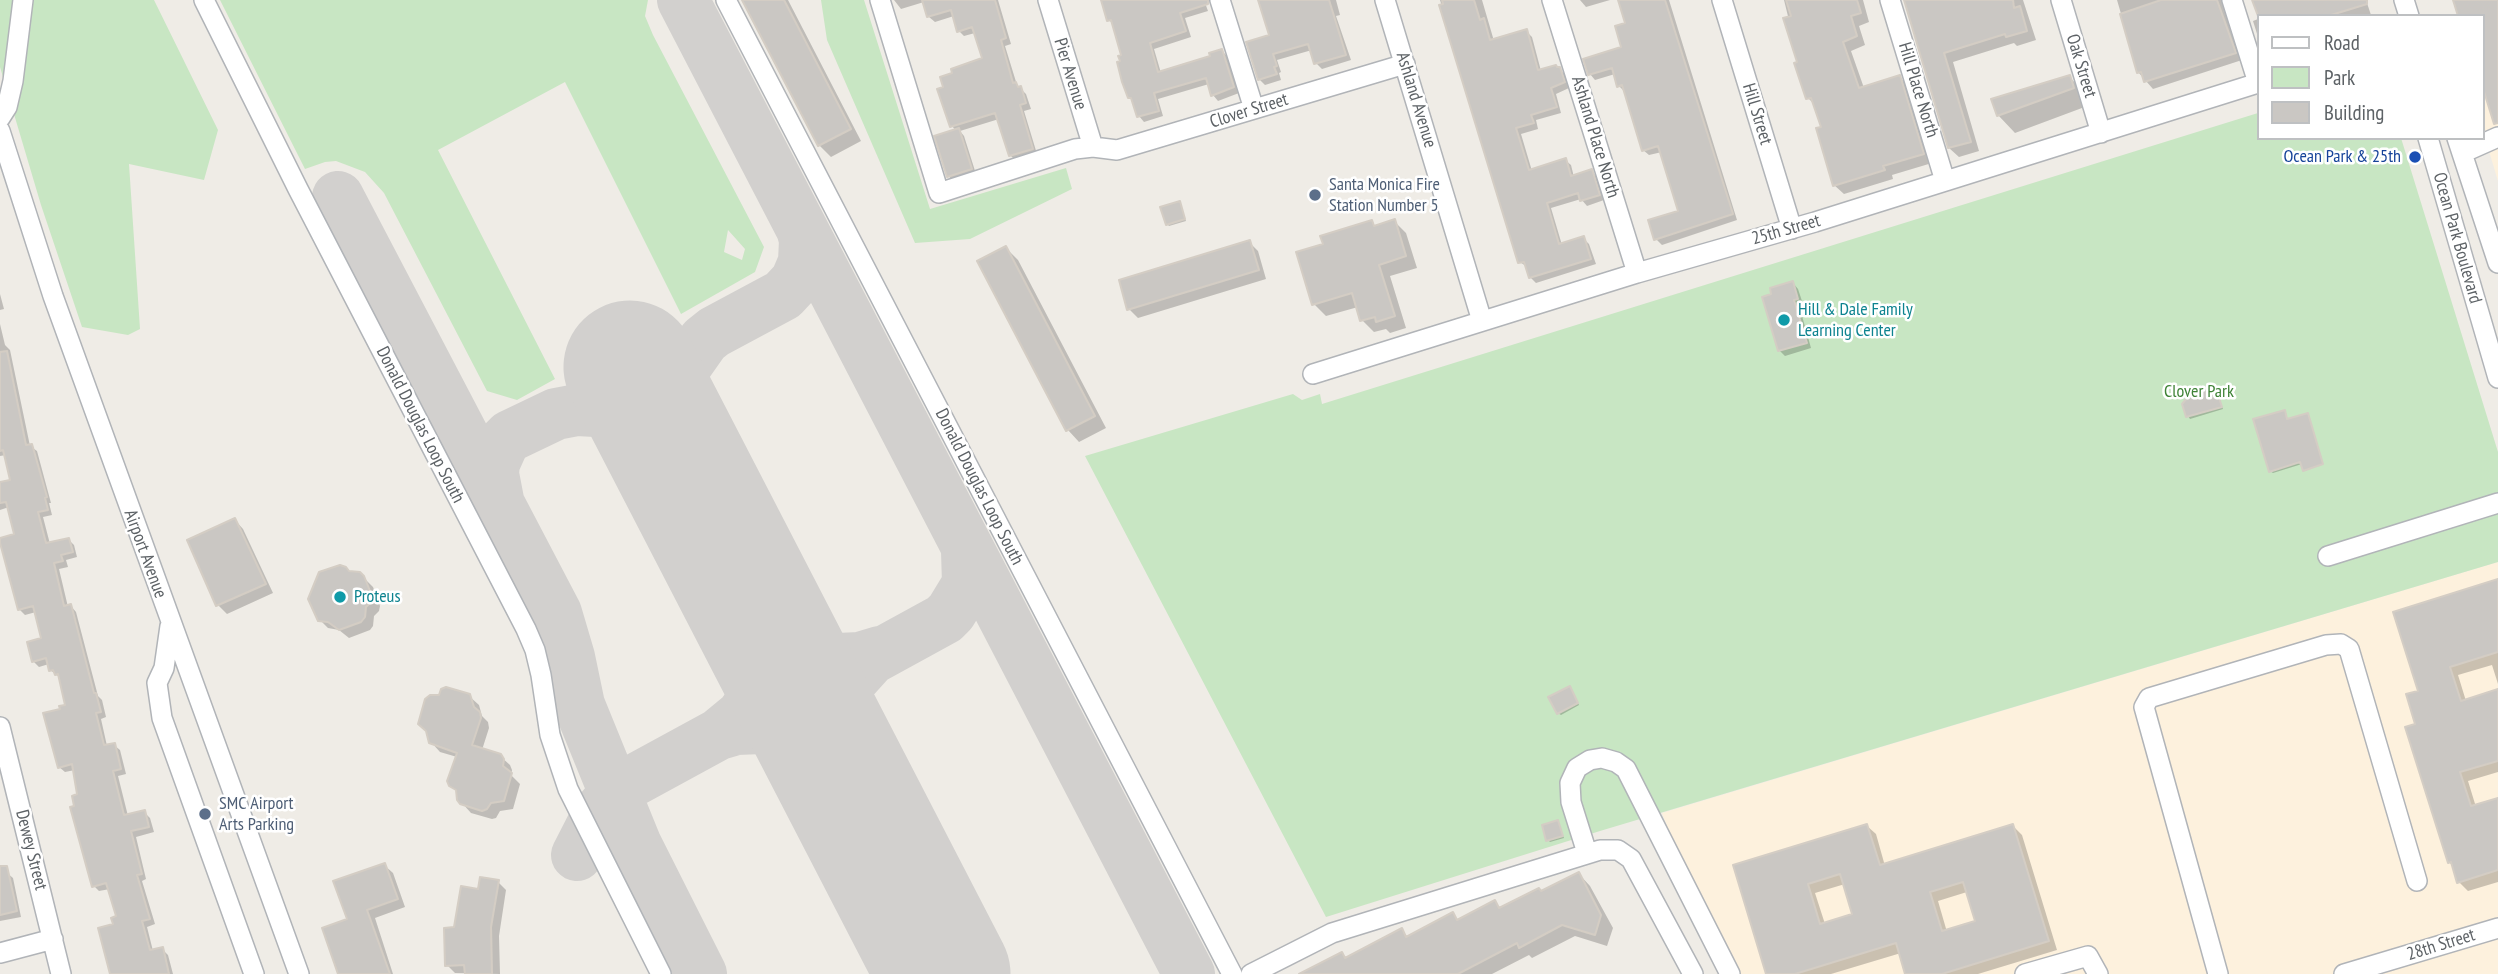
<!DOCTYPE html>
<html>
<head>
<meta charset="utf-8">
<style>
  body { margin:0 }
  #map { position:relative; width:2498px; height:974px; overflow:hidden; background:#efece6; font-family:"PT Sans Narrow",sans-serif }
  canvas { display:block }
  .legend { position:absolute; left:2257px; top:14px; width:228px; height:126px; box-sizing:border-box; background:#fff; border:2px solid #bec0c2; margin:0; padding:9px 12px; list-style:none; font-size:21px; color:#5d6266 }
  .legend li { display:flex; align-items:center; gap:14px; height:35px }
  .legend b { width:35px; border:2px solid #bec0c2 }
</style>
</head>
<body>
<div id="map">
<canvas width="2498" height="974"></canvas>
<ul class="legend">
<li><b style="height:9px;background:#fff"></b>Road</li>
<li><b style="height:19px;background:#c8e6c3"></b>Park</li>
<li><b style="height:19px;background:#cac7c3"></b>Building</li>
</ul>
</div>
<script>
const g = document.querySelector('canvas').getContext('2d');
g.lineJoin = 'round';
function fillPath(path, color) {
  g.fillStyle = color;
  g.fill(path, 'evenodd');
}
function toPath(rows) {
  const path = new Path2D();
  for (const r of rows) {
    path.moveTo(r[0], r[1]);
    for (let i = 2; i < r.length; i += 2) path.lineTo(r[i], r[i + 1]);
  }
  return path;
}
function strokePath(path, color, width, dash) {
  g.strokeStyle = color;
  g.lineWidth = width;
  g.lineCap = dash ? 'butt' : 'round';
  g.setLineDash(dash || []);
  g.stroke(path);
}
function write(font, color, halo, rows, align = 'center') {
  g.font = font + ' "PT Sans Narrow",sans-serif';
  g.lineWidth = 5;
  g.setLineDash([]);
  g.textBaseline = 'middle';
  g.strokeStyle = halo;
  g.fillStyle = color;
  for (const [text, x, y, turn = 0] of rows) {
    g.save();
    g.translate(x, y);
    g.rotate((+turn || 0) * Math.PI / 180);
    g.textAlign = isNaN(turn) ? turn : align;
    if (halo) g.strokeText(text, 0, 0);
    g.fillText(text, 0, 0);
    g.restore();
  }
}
fillPath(toPath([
  [2498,53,2498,181,2482,128,2482,57],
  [2498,562,2498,974,1724,974,1662,813]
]), '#fdf1dd');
fillPath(toPath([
  [0,0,154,0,218,130,204,180,129,164,140,329,128,335,82,327,41,205,0,67],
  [220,0,648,0,645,16,653,35,764,247,755,272,681,314,565,82,438,150,555,379,517,400,487,391,384,193,365,172,336,161,325,162,305,169],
  [728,230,745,249,742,260,724,252],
  [821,0,864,0,930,209,1066,168,1072,189,970,239,915,243,827,40],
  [2258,113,2258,138,2401,138,2498,452,2498,562,1600,831,1326,917,1085,456,1293,394,1302,400,1320,394,1322,404]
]), '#c8e6c3');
fillPath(toPath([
  [744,0,788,0,861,141,831,157,819,145],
  [894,0,998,0,1011,44,1005,46,1017,85,1026,94,1031,109,1024,111,1037,154,1016,161,1010,155,999,119,960,131,964,136,976,174,954,181,948,176,956,131,952,126,984,59,975,33,964,36,959,31,954,16,935,22,929,17,924,2,901,9],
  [1109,0,1204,0,1208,11,1185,18,1191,37,1154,49,1161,73,1212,57,1222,51,1228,57,1239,93,1218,101,1213,95,1209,84,1158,99,1163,116,1144,122,1139,116,1134,102,1130,97,1124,56,1114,25,1109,20],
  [1260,0,1336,0,1340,15,1336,16,1351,60,1322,69,1316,63,1312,50,1277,60,1281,72,1279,73,1281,80,1265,85,1259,79,1271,36],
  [1440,0,1482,0,1494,41,1526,31,1532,37,1541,71,1559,69,1565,74,1569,88,1556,94,1561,113,1536,120,1538,129,1521,134,1532,171,1565,160,1571,165,1574,177,1591,171,1597,177,1604,200,1587,206,1581,199,1551,208,1562,245,1583,238,1589,244,1596,264,1536,283,1530,277,1527,267,1520,262],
  [1580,0,1610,0,1586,7],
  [1620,0,1669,0,1737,220,1662,245,1656,239,1680,212,1662,152,1649,155,1643,150,1624,91,1619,86,1615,74,1595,80,1590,74,1623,49,1627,24],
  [1784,0,1863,0,1869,22,1859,26,1865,45,1851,51,1864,88,1899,77,1909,86,1932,163,1892,175,1893,179,1844,194,1834,185,1823,128,1816,106,1808,98],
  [1906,0,2023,0,2036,40,2017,46,2014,43,1953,62,1979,151,1959,157,1949,148],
  [2117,0,2222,0,2242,60,2153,89,2138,72],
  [2254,0,2366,0,2371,15,2260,16],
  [2258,19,2258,37,2253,21],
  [2069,77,2087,94,2090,105,2015,133,1998,115],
  [1179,203,1186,221,1169,226,1167,224],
  [1394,221,1406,233,1417,268,1390,276,1406,328,1390,333,1386,329,1374,332,1362,320,1358,307,1326,316,1314,304,1325,245,1372,222,1376,227],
  [1249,242,1258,251,1266,279,1138,318,1129,309],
  [1006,248,1018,260,1106,428,1079,442,1068,430],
  [1793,283,1798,289,1803,304,1799,305,1811,348,1785,356,1779,350],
  [0,294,4,309,0,310],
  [0,324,5,345,10,350,30,446,37,451,51,503,49,503,52,515,43,517,50,544,68,539,74,545,77,557,66,560,68,567,59,569,68,607,71,606,76,612,98,696,102,700,106,717,101,719,107,746,114,745,120,750,126,774,118,776,128,816,144,812,150,818,154,832,136,837,146,879,142,881,155,924,147,927,153,951,162,949,168,955,173,974,112,974,115,925,119,918,110,889,99,891,94,886,77,807,79,796,75,770,65,772,59,767,62,710,68,706,61,678,50,670,49,664,39,667,33,661,43,640,36,612,25,615,19,609,16,536,9,507,0,510,0,484,12,481,6,455,0,456],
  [2215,387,2223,409,2190,419,2188,416],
  [2284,412,2288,421,2307,415,2309,417,2323,463,2304,468,2302,464,2273,473,2270,471],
  [235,520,243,529,273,593,227,614,218,605],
  [350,573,363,577,373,587,380,606,379,611,374,616,373,626,370,630,349,638,339,630,328,628,318,618],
  [2498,581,2498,684,2492,665,2458,675,2466,701,2498,691,2498,772,2468,781,2476,807,2498,800,2498,882,2468,891,2459,882,2454,867,2449,862,2418,726,2420,692],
  [1572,691,1579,705,1561,715,1558,713],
  [469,696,479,705,482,716,488,722,489,728,482,750,500,756,510,765,512,770,511,775,520,784,513,809,500,811,496,818,492,819,471,813,462,803,458,792,451,785,457,757,440,752,431,742],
  [1558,822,1564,838,1550,842,1548,840],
  [1867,826,1876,834,1885,866,2013,826,2022,835,2057,950,1978,974,1907,974,1901,953,1831,974,1768,974,1735,866],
  [1845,884,1855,915,1825,924,1815,893],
  [1967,892,1977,923,1947,932,1938,901],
  [384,865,393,873,405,907,375,918,393,974,340,974,349,920],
  [0,867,13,878,21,917,0,921],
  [1579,874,1590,886,1613,928,1607,946,1575,936,1532,958,1529,955,1492,974,1303,974,1341,954,1347,959,1402,931,1408,937,1453,914,1459,921,1495,902,1501,909,1542,893],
  [498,882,506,890,499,936,500,974,455,973,447,965,455,929,480,891]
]), '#0003');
strokePath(toPath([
  [683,0,1189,974],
  [338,197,556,613,569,657,579,705,636,845,701,974],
  [673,451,673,410,685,367,704,340,714,332,783,295,796,281,804,262,805,240,802,229],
  [498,500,493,474,494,463,503,443,510,436,556,414,577,410,596,411,649,424,663,433],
  [750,600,786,639,818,656,838,659,860,658,880,652],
  [719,734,742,715,749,705,757,689,762,669,761,633,750,600],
  [843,779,838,754,837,719,843,698,852,680,871,659,944,619,951,612,968,584,967,551],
  [577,855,599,812,618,789,719,734,736,729,762,728,777,730,806,742,818,750,843,779]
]), '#d2d0ce', 52);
strokePath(toPath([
  [630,367,944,974]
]), '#d2d0ce', 133);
const building = toPath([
  [742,0,784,0,851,129,818,146,742,0],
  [922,0,995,0,1006,38,1001,40,1013,83,1016,82,1018,87,1021,86,1026,103,1020,105,1033,149,1009,156,995,113,950,127,937,89,943,87,940,77,952,73,951,69,982,58,972,27,957,32,951,10,927,17,922,0],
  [1101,0,1208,0,1208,4,1180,13,1186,31,1150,43,1158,72,1210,56,1209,53,1222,49,1234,87,1211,96,1206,78,1154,93,1159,111,1137,117,1131,98,1128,98,1122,82,1117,62,1120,61,1118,56,1121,55,1111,20,1107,21,1101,0],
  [1258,0,1329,0,1346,55,1314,64,1308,44,1273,54,1277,66,1274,67,1277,74,1258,80,1246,42,1269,35,1258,0],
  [1442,0,1474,0,1480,20,1484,18,1490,40,1527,29,1538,70,1556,65,1557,67,1560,67,1565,82,1551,88,1557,107,1531,115,1534,123,1516,128,1529,170,1566,158,1571,176,1592,169,1600,195,1580,201,1578,193,1547,203,1559,244,1584,236,1591,259,1529,278,1524,262,1518,263,1439,5,1443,4,1442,0],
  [1618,0,1665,0,1733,214,1654,240,1648,220,1678,211,1658,146,1642,151,1622,85,1617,87,1612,68,1588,75,1583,59,1621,47,1615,26,1625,23,1618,0],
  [1786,0,1857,0,1861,13,1851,16,1857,36,1843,42,1859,88,1900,75,1924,154,1883,166,1885,170,1833,186,1816,128,1821,127,1811,98,1806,99,1794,63,1797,62,1783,18,1791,16,1786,0],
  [1904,0,2013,0,2014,8,2020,6,2027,31,2006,37,2005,34,1944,53,1971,142,1948,148,1904,0],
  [2161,0,2217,0,2236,53,2144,82,2141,72,2137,73,2120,14,2161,0],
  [2252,0,2367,0,2367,4,2328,16,2258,16,2252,0],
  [2453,0,2498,0,2498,123,2494,124,2482,85,2482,16,2458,16,2453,0],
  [2070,75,2074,88,1997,116,1991,99,2070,75],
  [959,128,972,169,947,177,934,136,959,128],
  [1180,201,1185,219,1166,225,1160,207,1180,201],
  [1395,219,1406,256,1379,265,1395,316,1376,322,1375,317,1360,321,1352,293,1312,305,1296,252,1323,244,1320,236,1372,220,1374,226,1395,219],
  [1250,240,1259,270,1127,310,1119,280,1250,240],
  [1006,246,1095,416,1066,431,977,261,1006,246],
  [1793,281,1798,299,1794,300,1807,343,1778,351,1762,297,1771,294,1770,288,1793,281],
  [7,351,26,445,32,444,47,497,45,498,48,510,38,512,46,543,69,538,73,552,61,555,63,561,54,563,64,606,71,604,94,693,96,693,101,712,96,713,104,745,115,743,121,769,113,771,124,815,145,810,149,827,131,831,142,874,137,875,150,919,142,921,150,950,163,947,169,974,110,974,98,928,113,924,111,918,116,916,106,883,92,887,70,807,74,806,72,796,77,794,72,764,58,768,43,713,60,709,59,706,65,705,58,674,55,675,53,670,49,671,46,658,32,662,27,642,41,638,33,606,18,610,0,543,0,538,14,534,6,502,0,503,0,482,10,480,3,450,0,451,0,352,7,351],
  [2215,385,2222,407,2186,417,2182,404,2192,392,2215,385],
  [2285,410,2287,419,2308,413,2323,464,2303,471,2300,462,2269,472,2253,419,2285,410],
  [235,518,266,584,216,606,187,540,235,518],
  [340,565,346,567,349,571,360,572,364,576,372,596,371,602,366,607,365,617,361,622,339,630,328,622,318,621,308,599,319,572,340,565],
  [2498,579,2498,652,2450,667,2461,701,2498,689,2498,761,2460,772,2471,806,2498,798,2498,870,2457,883,2451,862,2448,863,2405,727,2415,724,2406,694,2418,691,2393,612,2498,579],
  [1570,686,1578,703,1557,714,1548,697,1570,686],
  [446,687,470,694,474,707,480,712,481,718,472,745,501,754,504,759,503,766,512,773,504,801,491,803,487,809,482,811,460,804,457,800,456,790,449,786,447,781,457,753,429,743,426,731,418,724,425,699,430,695,439,695,441,689,446,687],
  [1558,820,1563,836,1546,841,1542,825,1558,820],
  [1867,824,1880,865,2013,824,2049,941,1942,974,1905,974,1896,943,1795,974,1766,974,1733,865,1867,824],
  [1840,874,1852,914,1820,924,1808,884,1840,874],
  [1963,882,1975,921,1942,931,1930,892,1963,882],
  [385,863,398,899,367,910,390,974,338,974,322,928,347,919,333,881,385,863],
  [0,866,7,866,17,911,0,915,0,866],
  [1579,872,1601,915,1595,935,1562,925,1519,948,1517,943,1458,974,1299,974,1342,952,1345,958,1402,928,1406,937,1453,912,1457,920,1495,900,1499,908,1539,888,1541,891,1579,872],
  [480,877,499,880,491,927,492,974,465,974,464,965,445,966,444,928,454,927,461,886,478,889,480,877]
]);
fillPath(building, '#cac7c3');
strokePath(building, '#d4cdc4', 2);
const minor = toPath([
  [204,0,298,189,526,629,535,650,541,675,550,735,568,789,661,974],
  [726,0,1232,974],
  [880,0,939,193,1075,149,1093,147,1117,150,1405,64],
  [1048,0,1093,147],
  [1220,0,1254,109],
  [1385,0,1482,321],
  [1552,0,1637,273],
  [1722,0,1792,229],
  [1890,0,1945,181],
  [2061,0,2101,133],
  [2232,0,2258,83],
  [2404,0,2409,16],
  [0,118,7,107,13,81,23,0],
  [0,131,53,296,299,974],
  [2428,138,2498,378],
  [2457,138,2498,263],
  [2462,153,2498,137],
  [1313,374,1637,273,1815,222,2258,83],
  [2328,556,2498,503],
  [170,626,164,668,157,683,162,718,254,974],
  [0,727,61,974],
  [1587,853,1571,802,1570,783,1577,768,1590,760,1602,758,1616,762,1626,769,1730,974],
  [0,953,53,939],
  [1251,974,1332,933,1600,850,1618,850,1631,859,1693,974],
  [2025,974,2088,956,2098,974],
  [2218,974,2144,707,2149,698,2326,645,2341,644,2349,649,2417,881],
  [2344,974,2498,928]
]);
strokePath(minor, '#b1b4b8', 22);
strokePath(minor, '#fff', 19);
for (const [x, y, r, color] of [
  [2415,157,7,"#1a4fb4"],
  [1315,195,7,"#5c6f8a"],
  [1784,320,7,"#0f9aa8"],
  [340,597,7,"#0f9aa8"],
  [205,814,7,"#5c6f8a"]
]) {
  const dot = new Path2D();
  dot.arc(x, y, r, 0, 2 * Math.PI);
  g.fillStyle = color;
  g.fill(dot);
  strokePath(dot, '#fff', 2.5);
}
write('18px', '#5d6266', '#fff', [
  ["Oak Street",2081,66,73],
  ["Pier Avenue",1070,74,73],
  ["Hill Place North",1918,90,73],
  ["Ashland Avenue",1416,100,73],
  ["Clover Street",1249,111,-17],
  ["Hill Street",1757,114,73],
  ["Ashland Place North",1595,137,73],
  ["25th Street",1786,230,-16],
  ["Ocean Park Boulevard",2457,238,74],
  ["Donald Douglas Loop South",420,425,63],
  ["Donald Douglas Loop South",979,487,63],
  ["Airport Avenue",145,554,70],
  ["Dewey Street",31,850,76],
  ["28th Street",2441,945,-17]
]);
write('18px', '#164399', '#fff', [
  ["Ocean Park & 25th",2401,157]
], 'right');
write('18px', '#4e5e75', '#fff', [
  ["Santa Monica Fire",1329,185],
  ["Station Number 5",1329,206],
  ["SMC Airport",219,804],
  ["Arts Parking",219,825]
], 'left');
write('18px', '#0d838f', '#fff', [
  ["Hill & Dale Family",1798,310],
  ["Learning Center",1798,331],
  ["Proteus",354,597]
], 'left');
write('18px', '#3f8337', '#fff', [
  ["Clover Park",2199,392]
]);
</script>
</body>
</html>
